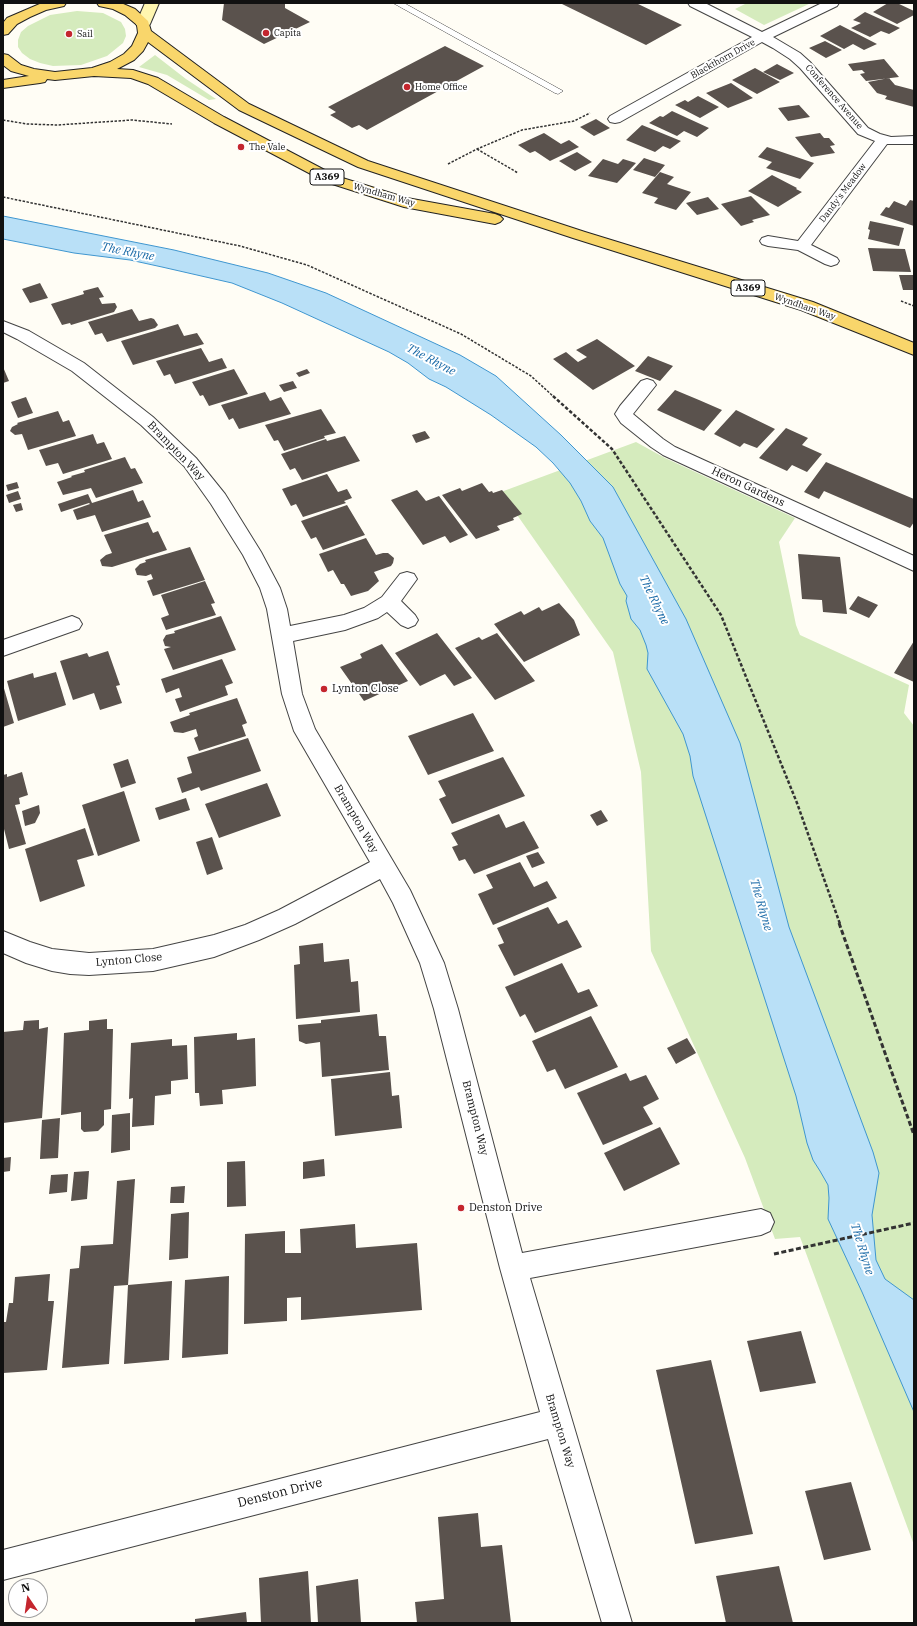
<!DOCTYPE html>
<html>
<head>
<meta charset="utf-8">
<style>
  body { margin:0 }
  #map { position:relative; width:917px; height:1626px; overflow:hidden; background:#fffdf5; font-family:"IBM Plex Serif",serif }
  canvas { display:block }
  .frame { position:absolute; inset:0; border:4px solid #111; pointer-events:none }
  .north { position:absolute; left:8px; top:1578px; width:40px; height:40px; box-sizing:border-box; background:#fff; border:1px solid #a0a0a0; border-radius:50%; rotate:347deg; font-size:11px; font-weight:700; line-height:16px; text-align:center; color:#111 }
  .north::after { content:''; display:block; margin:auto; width:14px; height:18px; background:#c4262e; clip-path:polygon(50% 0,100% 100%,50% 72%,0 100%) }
</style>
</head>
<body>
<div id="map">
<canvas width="917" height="1626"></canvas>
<div class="frame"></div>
<div class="north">N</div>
</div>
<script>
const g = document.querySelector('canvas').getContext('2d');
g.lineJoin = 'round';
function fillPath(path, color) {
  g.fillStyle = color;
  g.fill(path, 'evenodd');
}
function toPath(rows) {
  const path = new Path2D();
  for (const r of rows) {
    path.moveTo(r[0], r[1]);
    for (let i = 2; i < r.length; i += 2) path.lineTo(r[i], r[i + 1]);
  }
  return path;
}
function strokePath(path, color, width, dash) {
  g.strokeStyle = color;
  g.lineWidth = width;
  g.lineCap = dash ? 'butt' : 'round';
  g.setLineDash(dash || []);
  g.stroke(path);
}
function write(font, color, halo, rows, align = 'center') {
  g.font = font + ' "IBM Plex Serif",serif';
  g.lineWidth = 4;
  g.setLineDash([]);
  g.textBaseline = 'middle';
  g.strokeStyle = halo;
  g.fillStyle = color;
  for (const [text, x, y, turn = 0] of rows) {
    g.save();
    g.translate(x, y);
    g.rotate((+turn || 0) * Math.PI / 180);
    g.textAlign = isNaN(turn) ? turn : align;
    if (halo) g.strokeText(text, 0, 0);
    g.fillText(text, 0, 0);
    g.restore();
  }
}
fillPath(toPath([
  [747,3,811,3,764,25,735,9],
  [77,11,103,13,121,22,125,29,126,36,123,43,107,56,81,65,53,66,40,63,30,59,22,53,18,47,18,40,21,32,28,26,50,15],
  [155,55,186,79,216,99,209,100,167,75,139,67],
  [636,442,665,458,795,518,779,542,796,625,800,635,909,685,904,713,914,726,914,1545,800,1237,775,1239,745,1158,651,951,641,772,613,652,501,492]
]), '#d5ebbd');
const water = toPath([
  [3,216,174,250,268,273,326,293,460,355,496,376,561,435,613,487,686,619,740,743,789,927,873,1152,879,1173,872,1215,876,1260,885,1279,914,1300,914,1412,862,1292,828,1219,829,1198,828,1185,820,1171,813,1160,807,1143,796,1096,693,776,690,756,683,734,647,669,648,653,646,645,640,630,631,619,626,601,627,596,620,584,603,538,590,521,581,501,570,483,553,463,536,447,491,415,446,387,429,379,408,363,389,352,282,303,232,283,162,267,130,260,74,253,3,239,3,216]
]);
fillPath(water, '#b9e0f7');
strokePath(water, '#3f96cf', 1);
fillPath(toPath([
  [224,3,285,3,285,8,310,22,264,44,222,20],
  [564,3,636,3,682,25,646,45,562,4],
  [888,3,897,3,914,11,914,15,897,24,873,12],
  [865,12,900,28,889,34,881,31,870,37,851,28,861,23,853,20],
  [840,25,877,44,864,50,853,44,844,49,820,36],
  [825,41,842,50,826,58,809,48],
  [445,46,484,66,367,130,359,125,352,128,330,115,336,112,328,107],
  [884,59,899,77,866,81,860,74,865,73,862,70,853,71,848,64],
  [777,64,794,73,780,80,763,72],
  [755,68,780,82,757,94,732,80],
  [889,78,895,85,914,90,914,107,885,99,887,96,877,93,868,82],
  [731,83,753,98,728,108,706,93],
  [698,96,719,107,700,118,675,105,685,100,688,102],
  [799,105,810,117,788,121,778,108],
  [672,111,709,128,697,137,684,131,677,136,649,123,660,116,663,117],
  [596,119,610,128,594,136,580,127],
  [642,125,681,141,670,149,663,146,655,152,626,140],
  [544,133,561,144,569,140,579,147,550,161,535,151,530,153,518,145],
  [820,133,824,138,829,138,835,145,830,146,835,153,811,157,795,137],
  [767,147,814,163,800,179,766,168,772,162,758,157],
  [577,152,592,162,575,171,559,161],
  [644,158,665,165,655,177,633,170],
  [603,159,618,164,623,159,636,163,617,183,588,176],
  [660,172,674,177,667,184,691,192,676,210,654,203,658,198,642,193],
  [772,175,797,188,796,189,802,192,778,207,748,191],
  [751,196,770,215,752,220,754,222,741,226,721,204],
  [708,197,719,209,697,215,686,203],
  [910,200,914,201,914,226,880,215,886,207,889,208,894,201,906,206],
  [870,221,904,228,899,246,868,239,870,230,868,229],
  [868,248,905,249,911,272,873,271],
  [899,275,914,275,914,290,903,290],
  [40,283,48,298,30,303,22,289],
  [98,287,104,297,99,298,102,304,115,303,117,307,114,312,71,325,70,323,62,325,51,304,84,294,83,291],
  [132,309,139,321,151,318,154,319,158,325,155,328,107,342,102,333,95,335,88,322],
  [178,324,184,336,197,333,204,344,133,365,121,341],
  [597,339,635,366,593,390,553,359,566,352,578,362,587,357,576,350],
  [201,348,209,362,222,358,227,368,175,384,170,374,164,376,156,361],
  [648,356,673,366,660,381,635,371],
  [3,367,9,381,3,383],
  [234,369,248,394,209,406,203,395,200,396,192,382],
  [307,369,310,373,299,377,296,373],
  [293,381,297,388,284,392,279,385],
  [675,390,699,400,722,410,704,431,657,410],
  [265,392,270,401,281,397,291,414,239,429,233,418,229,420,221,405],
  [26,397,33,413,18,418,11,402],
  [321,409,336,433,324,436,325,438,284,451,278,440,274,441,265,425],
  [736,410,775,429,757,448,744,443,740,447,714,434],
  [58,411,63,422,69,420,76,436,28,450,22,434,15,435,10,431,12,427,18,424,17,423],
  [786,428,808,438,802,445,822,454,807,472,792,465,787,471,759,458],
  [425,431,430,438,416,443,412,435],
  [93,434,97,444,104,442,112,459,63,474,58,463,46,466,39,450],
  [345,436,360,461,302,480,295,468,290,470,281,454,326,439,327,441],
  [125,457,131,469,135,468,143,483,96,498,91,488,63,495,57,482,72,477,71,476,85,472,84,470],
  [826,462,914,499,914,522,910,528,824,491,819,499,804,492],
  [327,474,338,492,347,489,352,498,344,501,346,503,303,517,296,504,291,506,282,489],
  [17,482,19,488,8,491,6,485],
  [482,483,489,492,492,491,493,493,502,490,522,514,513,518,514,520,497,526,500,530,476,539,442,495,460,488,462,491],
  [133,490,138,502,143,500,151,517,102,532,95,515,77,520,73,510,90,504,89,503,61,512,58,504,88,494,92,503],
  [417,490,426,501,439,496,468,535,450,543,445,536,423,545,391,500],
  [18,491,21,499,9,503,6,495],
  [21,503,23,510,16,512,13,505],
  [347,505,365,535,323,550,316,537,311,539,301,521],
  [148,522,153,533,158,531,167,550,112,567,102,566,100,560,106,555,112,553,104,535],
  [366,538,376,555,383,553,388,553,394,558,393,563,391,566,374,572,379,581,368,591,351,596,344,584,341,584,333,570,328,572,319,554],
  [190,547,205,580,153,596,147,581,153,579,151,574,146,576,137,575,135,569,140,564,146,562,145,560],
  [798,554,840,557,847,614,823,612,822,600,802,599],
  [205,581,215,603,211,604,216,615,166,630,161,618,169,615,161,595],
  [858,596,878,605,869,618,849,609],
  [559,603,574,620,580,635,524,662,494,624,521,611,524,615,539,607,542,611],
  [221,616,236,650,173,670,164,649,171,647,165,646,163,640,166,635,175,633,174,631],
  [437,633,472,678,454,686,445,674,420,686,395,653],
  [497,633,535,681,495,700,455,648,479,637,482,640],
  [914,641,914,682,894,673],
  [382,644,408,681,364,701,340,667,362,658,360,654],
  [108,651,120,685,116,686,122,703,100,710,94,693,73,700,60,661,87,653,89,657],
  [222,659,233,683,225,686,228,695,180,712,175,699,182,697,179,688,166,693,161,679],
  [56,672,66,705,18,721,7,681,33,673,34,678],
  [3,685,14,723,3,727],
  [237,698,247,723,242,725,246,736,199,751,194,738,198,736,196,729,183,733,174,732,170,722,190,715,189,713],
  [473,713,494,751,428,775,408,736],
  [248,738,261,771,201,791,199,787,182,793,177,778,192,773,187,757],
  [503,757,525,796,452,824,439,799,446,796,438,781],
  [128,759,136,783,121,788,113,764],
  [22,772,28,795,19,798,20,804,15,805,26,844,9,849,3,825,3,775,7,774,7,777],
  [267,783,281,816,219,838,205,804],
  [124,791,140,841,98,856,82,805],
  [186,798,190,810,159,820,155,808],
  [39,805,40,813,35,823,25,826,22,811],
  [601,810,608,821,597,826,590,815],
  [499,814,506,828,524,821,539,848,474,874,465,859,459,861,452,847,458,845,451,833],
  [85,828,94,855,77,860,85,886,40,902,25,849],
  [212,837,223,869,207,875,196,842],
  [538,852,545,863,532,868,526,856],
  [520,862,534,887,547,881,557,898,493,925,478,894,493,888,486,875],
  [548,907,558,924,567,920,582,947,514,976,498,945,504,943,497,928],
  [323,943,324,962,349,959,351,982,358,981,360,1012,296,1019,294,965,300,964,299,946],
  [562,963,578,993,589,989,598,1006,535,1033,525,1014,520,1017,505,987],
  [377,1014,379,1036,386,1036,389,1070,322,1077,320,1042,306,1044,299,1041,298,1025,321,1023,321,1020],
  [591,1016,618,1067,565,1089,555,1069,547,1072,532,1041],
  [107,1019,107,1029,113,1029,111,1109,104,1110,104,1125,98,1131,84,1132,81,1129,81,1112,61,1115,64,1033,89,1030,89,1021],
  [39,1020,39,1029,48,1027,42,1118,3,1123,3,1032,23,1030,24,1021],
  [237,1033,237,1040,255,1038,256,1086,222,1090,223,1104,200,1106,199,1093,195,1093,194,1037],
  [687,1038,696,1053,676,1064,667,1048],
  [172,1039,172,1046,187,1045,188,1079,171,1081,171,1094,155,1096,154,1125,132,1127,133,1098,129,1099,131,1043],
  [390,1072,392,1096,399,1095,402,1128,335,1136,331,1079],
  [626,1073,630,1081,646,1075,659,1099,643,1107,653,1124,603,1145,577,1093],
  [130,1113,130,1150,111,1153,112,1115],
  [60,1118,58,1158,40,1159,42,1120],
  [660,1127,680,1164,624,1191,604,1153],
  [11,1157,10,1171,3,1172,3,1158],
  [324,1159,325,1176,303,1179,303,1162],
  [245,1161,246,1206,227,1207,227,1162],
  [89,1171,87,1199,71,1201,74,1172],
  [68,1174,67,1192,49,1194,51,1175],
  [135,1179,128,1285,114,1286,109,1364,62,1368,70,1269,79,1268,81,1246,113,1244,117,1181],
  [185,1186,184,1203,170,1203,171,1187],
  [189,1212,188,1258,169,1260,171,1214],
  [355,1224,356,1248,417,1243,422,1310,301,1320,301,1297,287,1298,287,1321,244,1324,245,1234,285,1231,285,1253,301,1253,300,1229],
  [50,1274,48,1301,54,1301,47,1370,3,1373,3,1322,6,1322,9,1303,13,1303,15,1277],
  [229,1276,228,1354,182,1358,185,1280],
  [172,1281,169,1360,124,1364,128,1285],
  [801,1331,816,1383,760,1392,747,1341],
  [711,1360,753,1534,695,1544,656,1370],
  [851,1482,871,1550,824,1560,805,1491],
  [478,1513,481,1547,502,1545,511,1623,417,1623,415,1602,444,1599,438,1517],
  [779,1566,793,1623,726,1623,716,1576],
  [308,1571,311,1623,261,1623,259,1578],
  [358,1579,361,1623,318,1623,316,1586],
  [246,1612,247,1623,195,1623,195,1619]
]), '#5a524d');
const lane = toPath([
  [393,3,404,3,563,91,558,94,555,93,393,3]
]);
const street = toPath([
  [688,3,705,3,762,32,822,3,839,3,837,6,773,37,800,53,810,62,868,128,880,134,891,137,914,136,914,144,887,144,811,245,837,258,839,261,837,264,831,266,825,264,798,250,768,246,762,244,760,241,762,238,768,236,798,241,875,141,858,134,800,68,790,59,773,48,762,42,620,122,615,123,610,122,608,119,610,116,752,37,690,6,688,3],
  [3,321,29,331,84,363,153,417,196,458,225,494,261,552,280,588,287,609,290,626,344,615,364,608,382,597,400,574,407,572,414,574,417,579,401,601,415,615,418,620,415,625,408,628,401,625,387,612,378,618,345,630,293,641,302,694,315,729,410,890,444,963,458,1009,522,1253,761,1209,770,1213,774,1222,770,1231,761,1235,530,1278,632,1623,602,1623,548,1439,3,1580,3,1550,540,1412,500,1268,434,1009,420,963,393,903,380,879,295,924,259,940,214,957,153,971,89,975,70,974,52,971,26,963,3,953,3,931,30,942,52,949,89,953,153,949,214,935,245,925,279,910,370,862,294,731,282,694,267,609,260,588,243,555,211,504,184,466,141,425,72,371,17,339,3,332,3,321],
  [647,379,653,381,656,385,633,414,663,439,675,447,914,556,914,571,663,455,651,447,621,423,615,414,620,406,641,381,647,379],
  [72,616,79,619,82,624,79,629,3,656,3,640,72,616]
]);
const secondary = toPath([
  [145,3,159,3,150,24,148,27,143,28,138,27,136,24,145,3]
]);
const primary = toPath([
  [42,3,66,3,64,6,46,10,30,17,17,24,8,34,3,35,3,23,7,18,42,3],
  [97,3,121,3,135,9,148,21,151,31,249,104,368,161,585,232,813,302,914,343,914,355,801,310,573,238,358,167,239,110,148,42,143,51,134,60,117,69,133,70,158,78,224,117,336,176,407,198,495,214,500,216,503,219,500,222,495,224,404,207,326,182,214,123,148,84,131,78,94,76,55,80,47,79,45,82,40,83,3,88,3,80,29,76,11,71,3,65,3,54,8,55,21,65,34,69,55,72,92,68,110,62,124,54,132,46,138,33,137,25,125,15,113,9,99,6,97,3]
]);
strokePath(lane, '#444', 1);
strokePath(street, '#444', 2);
strokePath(secondary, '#333', 2);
strokePath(primary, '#222', 2);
strokePath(toPath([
  [3,120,27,124,57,125,132,120,172,124],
  [477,149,518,173],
  [448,164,477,149,522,130,574,121,590,113],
  [3,197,240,246,307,265,461,334,531,376,554,397],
  [901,301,914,306]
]), '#333', 1.5, [2.5, 1.5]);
strokePath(toPath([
  [553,396,612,449,721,615,797,803,840,924]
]), '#333', 2.5, [3.5, 2]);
strokePath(toPath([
  [839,923,914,1135],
  [774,1254,914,1223]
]), '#333', 3, [5, 2.5]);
fillPath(lane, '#fff');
fillPath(street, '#fff');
fillPath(secondary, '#fff6b0');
fillPath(primary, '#f9d66b');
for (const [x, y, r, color] of [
  [266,33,4,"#c4262e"],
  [69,34,4,"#c4262e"],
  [407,87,4,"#c4262e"],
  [241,147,4,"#c4262e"],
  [324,689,4,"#c4262e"],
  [461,1208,4,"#c4262e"]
]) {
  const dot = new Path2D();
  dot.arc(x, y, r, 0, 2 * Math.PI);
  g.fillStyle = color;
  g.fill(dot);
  strokePath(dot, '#fff', 1.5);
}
write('9px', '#111', '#fff', [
  ["Capita",274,33],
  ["Sail",77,34],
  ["Home Office",415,87],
  ["The Vale",249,147]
], 'left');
write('9px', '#111', '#fff', [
  ["Blackthorn Drive",723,59,-29],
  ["Conference Avenue",834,97,49],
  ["Dandy's Meadow",843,193,-53],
  ["Wyndham Way",384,195,16],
  ["Wyndham Way",805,307,19]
]);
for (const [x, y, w] of [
  [327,177,34],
  [748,288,34]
]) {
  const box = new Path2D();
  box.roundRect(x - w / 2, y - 8, w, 16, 3);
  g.fillStyle = '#fff';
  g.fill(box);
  strokePath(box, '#111', 1);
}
write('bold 10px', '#111', null, [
  ["A369",327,177],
  ["A369",748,288]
]);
write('11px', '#111', '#fff', [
  ["Brampton Way",176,451,46],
  ["Heron Gardens",748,487,25],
  ["Brampton Way",356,819,60],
  ["Lynton Close",129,960,-5],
  ["Brampton Way",475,1118,76],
  ["Brampton Way",560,1431,73]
]);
write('11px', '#111', '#fff', [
  ["Lynton Close",332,689],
  ["Denston Drive",469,1208]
], 'left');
write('italic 12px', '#1768a6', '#fff', [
  ["The Rhyne",128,252,11],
  ["The Rhyne",431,360,28],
  ["The Rhyne",654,600,64],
  ["The Rhyne",761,905,74],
  ["The Rhyne",862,1249,73]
]);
write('13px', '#111', '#fff', [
  ["Denston Drive",280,1493,-14]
]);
</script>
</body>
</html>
